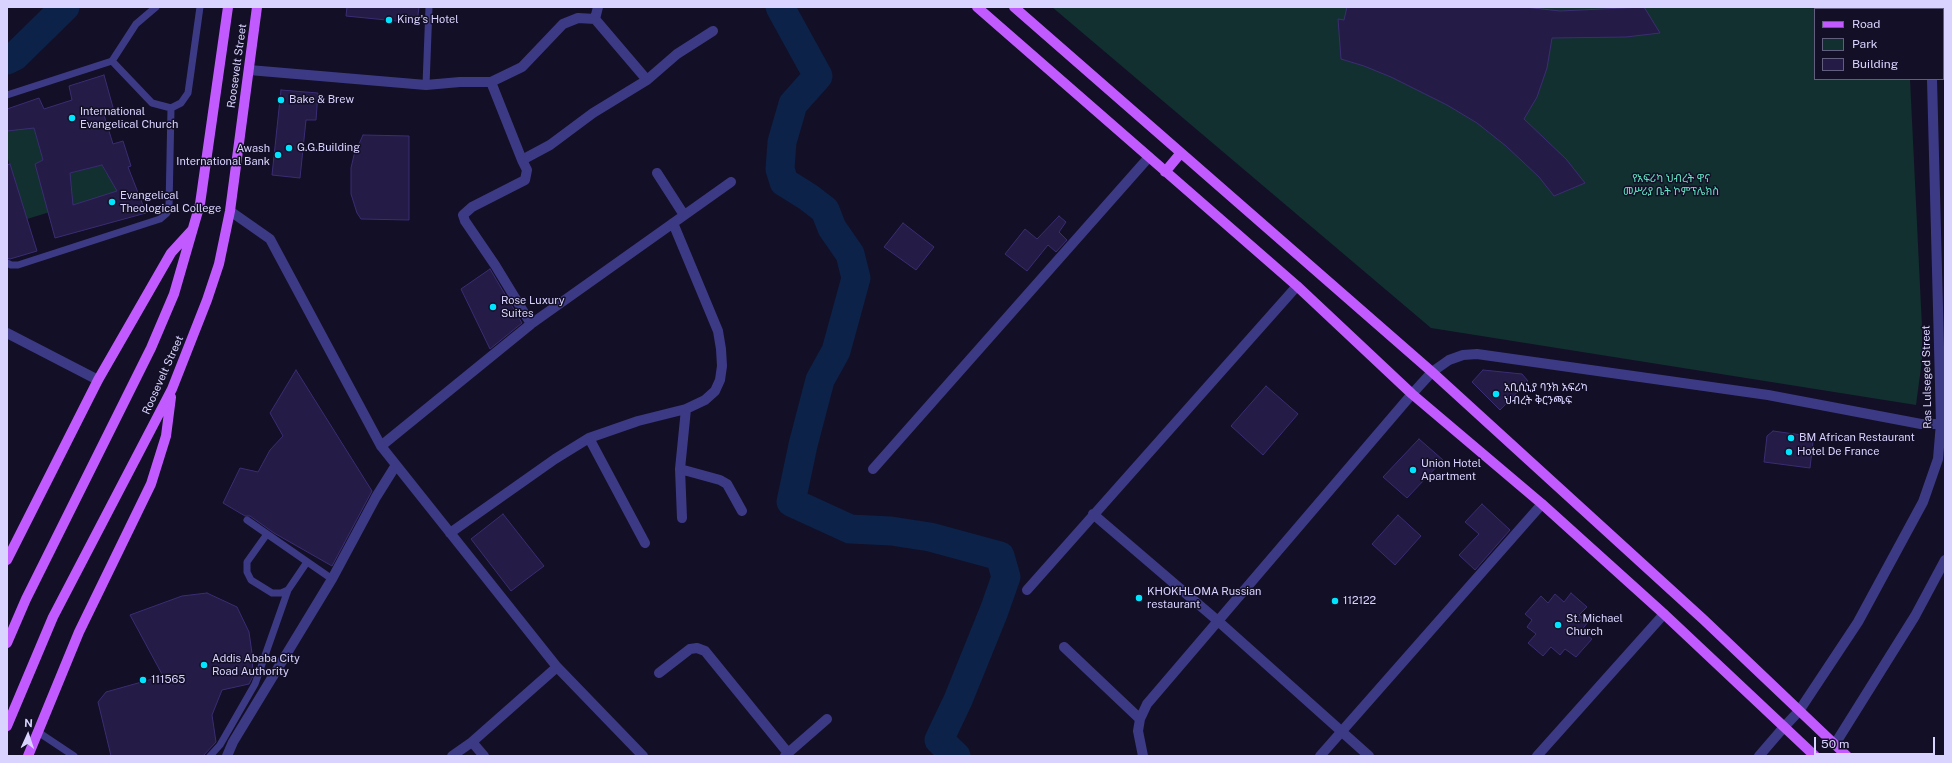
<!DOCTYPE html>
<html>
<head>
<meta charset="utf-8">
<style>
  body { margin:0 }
  #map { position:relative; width:1952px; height:763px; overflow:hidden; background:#130f26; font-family:"Public Sans",sans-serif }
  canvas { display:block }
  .frame { position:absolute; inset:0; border:8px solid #d9d4ff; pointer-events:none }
  .legend { position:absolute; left:1814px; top:8px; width:130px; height:72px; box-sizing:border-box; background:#130f26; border:1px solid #625e7d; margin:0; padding:5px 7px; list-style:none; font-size:12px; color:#d9d4ff }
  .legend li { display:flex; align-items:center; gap:8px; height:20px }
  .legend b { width:20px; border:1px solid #625e7d }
  .north { position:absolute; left:8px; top:715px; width:40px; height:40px; -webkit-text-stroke:3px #130f26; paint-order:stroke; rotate:3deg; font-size:11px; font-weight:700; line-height:16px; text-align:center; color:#d9d4ff }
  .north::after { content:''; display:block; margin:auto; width:14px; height:18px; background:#d9d4ff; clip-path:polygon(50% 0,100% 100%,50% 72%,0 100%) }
  .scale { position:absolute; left:1814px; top:737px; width:121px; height:18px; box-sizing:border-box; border:2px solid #d9d4ff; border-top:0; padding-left:5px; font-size:12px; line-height:14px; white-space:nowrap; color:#d9d4ff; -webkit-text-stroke:3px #130f26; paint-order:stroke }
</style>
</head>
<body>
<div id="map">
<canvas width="1952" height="763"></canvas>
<div class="frame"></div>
<ul class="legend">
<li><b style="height:5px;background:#c25bff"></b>Road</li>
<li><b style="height:11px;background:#12302f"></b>Park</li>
<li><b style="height:11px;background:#241b47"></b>Building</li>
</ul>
<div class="north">N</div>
<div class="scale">50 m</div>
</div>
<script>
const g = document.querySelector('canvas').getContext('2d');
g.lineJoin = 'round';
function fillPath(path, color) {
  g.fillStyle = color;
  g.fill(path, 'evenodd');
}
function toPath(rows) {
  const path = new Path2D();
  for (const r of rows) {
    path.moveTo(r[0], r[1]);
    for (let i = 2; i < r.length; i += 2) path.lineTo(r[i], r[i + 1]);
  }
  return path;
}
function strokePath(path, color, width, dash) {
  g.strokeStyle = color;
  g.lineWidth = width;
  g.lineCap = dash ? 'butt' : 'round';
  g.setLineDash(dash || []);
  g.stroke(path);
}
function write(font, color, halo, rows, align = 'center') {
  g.font = font + ' "Public Sans","Noto Sans Ethiopic",sans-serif';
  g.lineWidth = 3;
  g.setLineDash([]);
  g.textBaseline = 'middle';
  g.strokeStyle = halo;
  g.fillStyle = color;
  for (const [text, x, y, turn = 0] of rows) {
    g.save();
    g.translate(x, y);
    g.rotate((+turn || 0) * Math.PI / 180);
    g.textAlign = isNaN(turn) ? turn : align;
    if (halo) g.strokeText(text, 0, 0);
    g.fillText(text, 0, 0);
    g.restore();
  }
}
fillPath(toPath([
  [1052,7,1906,7,1906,9,1815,9,1815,79,1910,79,1922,327,1922,360,1916,405,1431,328],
  [7,127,34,128,43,160,35,164,70,173,102,165,106,173,113,172,119,191,27,219,7,156]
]), '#12302f');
strokePath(toPath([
  [780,7,818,76,793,104,782,142,780,169,784,182,808,197,825,210,832,228,850,254,856,278,836,351,820,380,803,445,791,502,850,529,891,531,930,537,1000,556,1006,577,994,611,958,700,939,740,956,756],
  [7,60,15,56,65,7]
]), '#0c2248', 29);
const building = toPath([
  [347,7,419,7,417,23,346,16,347,7],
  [1347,7,1524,7,1560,11,1644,7,1660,33,1626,37,1552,38,1547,68,1537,97,1524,119,1566,159,1585,183,1554,196,1539,177,1506,146,1477,123,1447,105,1391,77,1364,66,1341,59,1338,19,1344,20,1347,7],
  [104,75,114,111,104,115,113,144,123,141,131,166,128,167,146,213,55,238,35,164,43,160,34,128,7,131,7,109,39,98,44,109,72,100,69,86,104,75],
  [102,165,117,191,73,205,70,173,102,165],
  [281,90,318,93,316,120,306,120,300,178,272,175,281,90],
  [363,135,409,136,409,220,361,219,357,213,351,194,351,168,354,155,363,135],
  [10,164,37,251,10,259,7,258,7,165,10,164],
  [1059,216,1066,222,1059,232,1067,240,1056,252,1048,245,1027,271,1005,254,1025,229,1037,239,1059,216],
  [903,223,934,247,916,270,884,247,903,223],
  [490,269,522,323,490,349,461,289,490,269],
  [296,370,372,491,332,566,274,533,250,516,245,516,223,503,240,468,258,472,270,450,283,436,270,413,296,370],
  [1483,370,1522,374,1528,381,1500,410,1472,382,1483,370],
  [1266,386,1298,414,1263,455,1231,426,1266,386],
  [1773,431,1809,436,1813,442,1810,468,1764,462,1767,436,1773,431],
  [1419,439,1443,460,1407,498,1383,477,1419,439],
  [1482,504,1510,530,1475,570,1459,555,1479,534,1465,522,1482,504],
  [503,514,544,566,511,591,471,539,503,514],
  [1398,515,1421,536,1395,565,1372,544,1398,515],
  [207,593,237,607,249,632,252,653,253,676,249,684,222,690,212,715,216,742,203,756,111,756,98,702,106,692,163,676,130,615,182,596,207,593],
  [1571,593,1587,607,1579,615,1588,622,1581,631,1592,639,1576,657,1565,649,1560,655,1551,647,1543,656,1528,643,1536,634,1527,627,1532,620,1525,614,1541,596,1548,603,1555,594,1564,602,1571,593]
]);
fillPath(building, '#241b47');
strokePath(building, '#3b2d73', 1);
strokePath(toPath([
  [156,7,136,24,112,61,152,103,171,108,181,103,188,93,200,7],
  [426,85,429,7],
  [7,95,112,61],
  [7,263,11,265,18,265,160,219,167,213,169,207,171,108],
  [247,520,332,579],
  [267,534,247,562,247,572,251,580,272,593,281,593,288,590,307,562],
  [38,732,74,756],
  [210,756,220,745,255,684,288,590]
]), '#3d3a85', 7);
strokePath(toPath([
  [595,19,647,80],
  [249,70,426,85,460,82,491,82,522,67,563,24,578,18,595,19,598,7],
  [491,82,522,160],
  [657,173,684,215],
  [230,211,270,239,381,446,557,667,643,756],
  [531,324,495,265,465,221,463,215,472,207,525,180,527,170,522,160,550,145,593,113,647,80,677,54,713,31],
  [7,333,98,380],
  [686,409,680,469,720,480,727,484,742,511],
  [589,438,645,543],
  [381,446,531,324,731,182],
  [680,469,682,518],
  [873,469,1149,157],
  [1093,514,1218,621,1369,756],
  [450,533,555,459,589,438,638,421,686,409,705,400,715,391,720,380,722,366,721,349,718,331,673,223],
  [1027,590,1297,286],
  [1064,647,1140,719],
  [659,673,690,649,697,648,705,651,788,753,785,756],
  [472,742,484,756],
  [788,753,827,719],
  [227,756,233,742,332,579,376,497,396,465],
  [452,756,472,742,557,667],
  [1143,756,1138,731,1140,719,1147,704,1412,394,1432,372,1449,360,1463,355,1477,354,1768,395,1921,424,1945,424],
  [1320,756,1542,504],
  [1537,756,1664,614],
  [1759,756,1784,727]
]), '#3d3a85', 10);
strokePath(toPath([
  [1930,7,1930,9],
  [1784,727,1799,711,1858,622,1923,502,1938,459,1941,423,1932,79],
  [1835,744,1915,616,1945,560]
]), '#3d3a85', 10);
strokePath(toPath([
  [977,7,1297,286,1412,394,1542,504,1664,614,1815,756],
  [1014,7,1432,372,1704,620,1847,756],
  [1165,172,1180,154],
  [7,560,98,380,171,253,192,230],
  [7,643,26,599,151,348,174,294,200,204,228,7],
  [7,726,53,617,172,389,207,300,219,264,230,211,257,7],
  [28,756,79,632,151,484,166,436,171,397]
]), '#c25bff', 10);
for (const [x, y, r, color] of [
  [389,20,4,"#00e5ff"],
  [281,100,4,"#00e5ff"],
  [72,118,4,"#00e5ff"],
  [289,148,4,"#00e5ff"],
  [278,155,4,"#00e5ff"],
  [112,202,4,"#00e5ff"],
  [493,307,4,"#00e5ff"],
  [1496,394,4,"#00e5ff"],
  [1791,438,4,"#00e5ff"],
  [1789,452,4,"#00e5ff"],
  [1413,470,4,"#00e5ff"],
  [1139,598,4,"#00e5ff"],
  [1335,601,4,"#00e5ff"],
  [1558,625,4,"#00e5ff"],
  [204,665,4,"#00e5ff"],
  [143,680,4,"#00e5ff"]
]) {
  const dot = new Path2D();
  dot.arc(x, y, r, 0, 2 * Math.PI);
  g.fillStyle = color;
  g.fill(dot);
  strokePath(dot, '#130f26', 1.5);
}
write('11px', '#d9d4ff', '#130f26', [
  ["King's Hotel",397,20],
  ["Bake & Brew",289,100],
  ["International",80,112],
  ["Evangelical Church",80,125],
  ["G.G.Building",297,148],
  ["Awash",270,149,"right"],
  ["International Bank",270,162,"right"],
  ["Evangelical",120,196],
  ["Theological College",120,209],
  ["Rose Luxury",501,301],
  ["Suites",501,314],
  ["አቢሲኒያ ባንክ አፍሪካ",1504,388],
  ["ህብረት ቅርንጫፍ",1504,401],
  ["BM African Restaurant",1799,438],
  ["Hotel De France",1797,452],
  ["Union Hotel",1421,464],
  ["Apartment",1421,477],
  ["KHOKHLOMA Russian",1147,592],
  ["restaurant",1147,605],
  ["112122",1343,601],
  ["St. Michael",1566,619],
  ["Church",1566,632],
  ["Addis Ababa City",212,659],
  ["Road Authority",212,672],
  ["111565",151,680]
], 'left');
write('11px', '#d9d4ff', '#130f26', [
  ["Roosevelt Street",237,66,-82],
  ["Roosevelt Street",163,375,-66],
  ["Ras Lulseged Street",1927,377,-91]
]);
write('11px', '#5fe0c0', '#130f26', [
  ["የአፍሪካ ህብረት ዋና",1671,179],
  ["መሥሪያ ቤት ኮምፕሌክስ",1671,192]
]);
</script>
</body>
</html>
